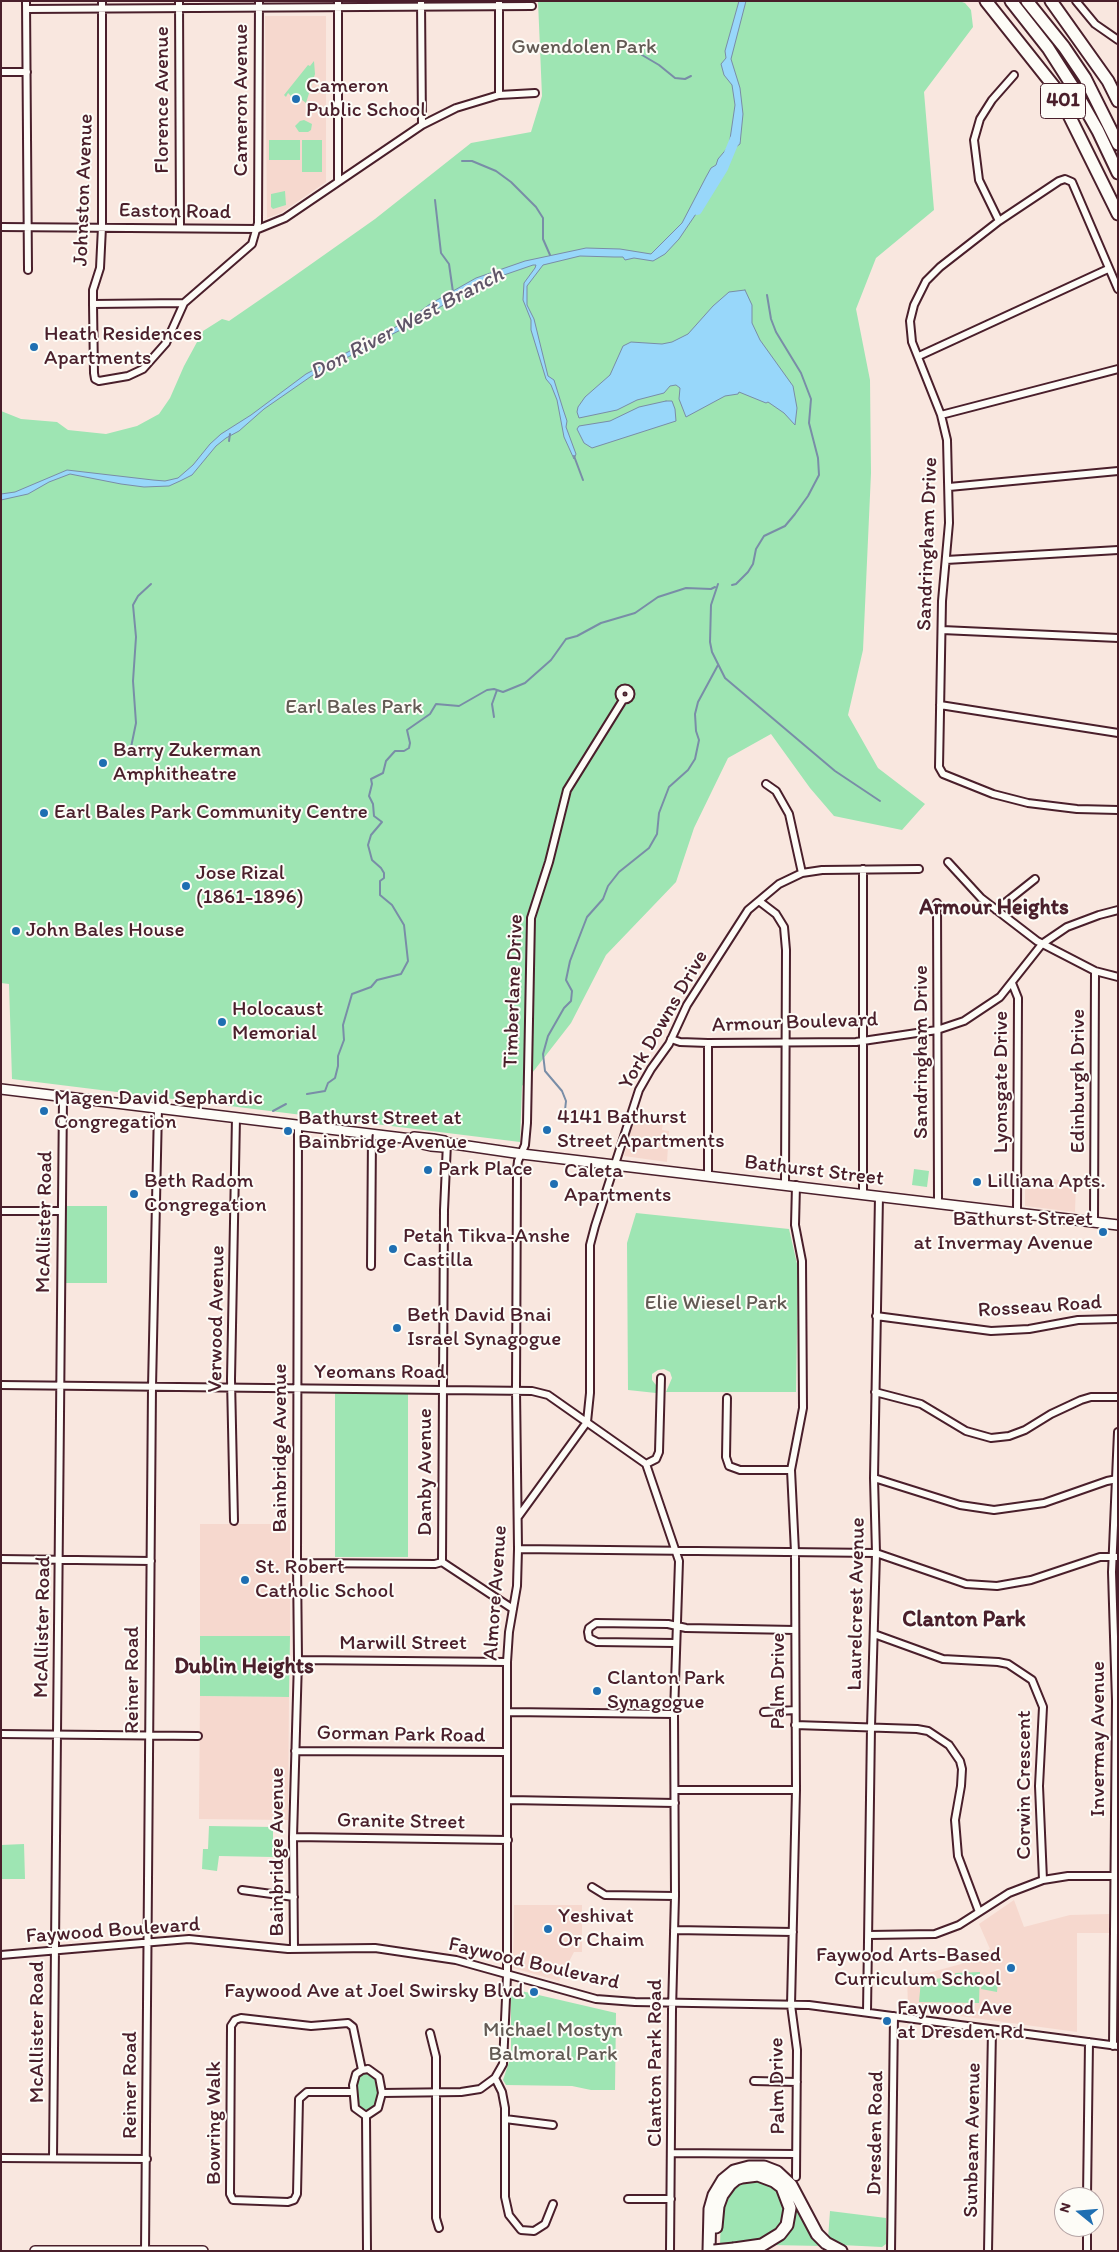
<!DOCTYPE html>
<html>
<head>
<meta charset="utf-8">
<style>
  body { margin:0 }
  #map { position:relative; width:1119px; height:2252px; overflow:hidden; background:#f9e7df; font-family:Itim,sans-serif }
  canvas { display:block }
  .frame { position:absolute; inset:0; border:2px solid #4a1f2b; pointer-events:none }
  .north { position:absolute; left:1054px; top:2187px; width:50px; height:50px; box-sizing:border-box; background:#fdfcf7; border:1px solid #b5a4a5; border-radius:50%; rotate:287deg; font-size:14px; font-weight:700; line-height:20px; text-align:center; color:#4a1f2b }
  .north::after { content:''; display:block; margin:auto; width:18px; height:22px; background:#1f6fb2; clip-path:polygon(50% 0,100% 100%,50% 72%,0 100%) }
</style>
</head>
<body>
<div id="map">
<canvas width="1119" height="2252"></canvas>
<div class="frame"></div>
<div class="north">N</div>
</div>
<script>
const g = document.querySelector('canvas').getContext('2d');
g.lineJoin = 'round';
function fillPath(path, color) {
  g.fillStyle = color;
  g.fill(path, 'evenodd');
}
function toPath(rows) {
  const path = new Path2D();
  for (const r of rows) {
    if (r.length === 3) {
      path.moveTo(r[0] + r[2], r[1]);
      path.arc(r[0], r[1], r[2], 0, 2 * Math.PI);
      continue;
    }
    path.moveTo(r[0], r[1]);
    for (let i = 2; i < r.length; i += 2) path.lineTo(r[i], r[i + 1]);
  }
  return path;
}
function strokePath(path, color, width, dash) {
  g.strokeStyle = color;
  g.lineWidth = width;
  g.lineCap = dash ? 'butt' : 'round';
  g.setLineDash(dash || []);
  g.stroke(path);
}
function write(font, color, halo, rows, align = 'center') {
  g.font = font + ' Itim,sans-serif';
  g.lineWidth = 4;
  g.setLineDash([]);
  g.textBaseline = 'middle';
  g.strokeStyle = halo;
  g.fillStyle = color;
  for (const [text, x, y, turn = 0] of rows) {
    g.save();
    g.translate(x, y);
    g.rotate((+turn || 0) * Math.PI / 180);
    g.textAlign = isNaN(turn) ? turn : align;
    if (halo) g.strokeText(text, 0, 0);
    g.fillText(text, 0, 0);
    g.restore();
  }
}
fillPath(toPath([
  [265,16,326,16,326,182,281,213,267,218],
  [634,1118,663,1121,662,1130,669,1131,667,1162,624,1156],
  [1025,1176,1076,1182,1075,1212,1025,1206],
  [200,1524,290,1524,290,1636,200,1636],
  [200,1696,289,1697,288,1820,199,1819],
  [1014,1900,1024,1927,1070,1915,1109,1914,1109,1933,1077,1933,1077,2032,908,2009,907,1974,928,1973,961,1964,990,1949,979,1924],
  [514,1905,582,1905,582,1952,574,1952,559,1981,513,1968]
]), '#f6d8ce');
fillPath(toPath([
  [538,1,959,1,965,3,971,10,973,27,924,92,934,210,876,258,856,309,870,380,871,473,863,650,848,715,878,768,925,804,902,830,834,816,810,788,771,734,728,758,694,828,676,882,606,955,571,1023,522,1086,520,1142,12,1079,9,984,1,983,1,411,21,419,57,422,68,430,106,434,137,426,159,414,170,398,184,366,203,331,222,319,229,321,290,279,375,219,471,143,531,132,542,96],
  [314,61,315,74,306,103,297,96,293,98,288,93,286,97,284,95,308,65,310,66],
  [304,120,312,124,311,130,308,132,299,132,295,126,300,121],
  [269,140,300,140,300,160,269,160],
  [302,140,322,140,322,172,302,172],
  [285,191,286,205,273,209,271,207,271,194],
  [914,1169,929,1171,927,1187,912,1185],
  [65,1206,107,1206,107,1283,65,1283],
  [636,1213,789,1229,798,1268,796,1392,666,1392,672,1378,670,1372,664,1369,658,1370,652,1374,652,1380,656,1385,656,1393,628,1390,627,1243],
  [335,1393,408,1393,408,1557,335,1557],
  [200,1636,290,1636,289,1697,200,1696],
  [209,1826,273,1827,273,1857,219,1856,217,1871,202,1869,203,1849,208,1849],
  [24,1844,25,1879,1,1879,1,1845],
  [980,1972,979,2003,919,2002,921,1980,944,1978,944,1986,956,1986,955,1973],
  [983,1979,998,1981,997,1992,981,1989],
  [517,1990,616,2013,615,2090,591,2090,572,2086,506,2085,503,2080,511,2056,511,1994],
  [365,2073,370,2073,376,2079,378,2101,376,2106,366,2112,357,2108,355,2088,358,2077],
  [751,2179,775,2186,786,2205,783,2222,773,2236,742,2244,720,2244,721,2218,724,2201,734,2186],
  [793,2196,823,2246,770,2245,775,2242],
  [830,2211,886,2218,886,2244,882,2247,841,2245,828,2239]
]), '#9ee5b3');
const water = toPath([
  [739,1,746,1,731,59,740,88,743,114,740,144,729,152,714,186,704,196,702,205,679,239,665,254,653,261,634,258,625,260,623,257,614,257,580,256,543,265,527,286,527,305,534,319,548,376,554,380,563,409,567,421,566,427,576,454,574,459,564,437,557,400,551,385,546,379,531,330,531,320,523,300,524,283,535,268,536,265,533,265,475,285,418,321,313,375,264,409,239,431,226,438,216,446,192,475,180,481,169,486,144,487,121,484,70,474,49,482,28,494,1,500,1,494,15,492,67,470,153,480,165,481,178,478,193,465,210,444,221,434,251,415,306,374,407,321,430,304,476,278,525,261,586,248,620,249,651,254,682,223,706,177,711,168,716,165,718,159,729,146,735,105,732,85,724,75,721,64,726,58,725,51,739,1],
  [745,290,752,305,752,323,760,340,793,386,797,408,795,425,784,413,768,402,766,403,739,392,738,394,725,396,686,417,679,399,680,388,676,385,670,386,664,393,637,400,617,410,579,418,577,412,578,407,585,397,610,375,623,346,631,342,662,344,672,342,688,334,713,306,729,292,745,290],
  [666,401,672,401,675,409,676,421,592,448,584,443,577,429,579,426,610,421,639,407,666,401]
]);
fillPath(water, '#98d7fa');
strokePath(water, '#798da7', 1);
strokePath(toPath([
  [642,55,659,65,675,78,685,79,691,76],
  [462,161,472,161,496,171,511,182,536,207,543,218,543,239,550,255],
  [435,200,441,253,449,264,453,292],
  [229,441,230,434],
  [574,456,583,480],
  [718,584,711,605,710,642,712,652,725,678,835,771,880,801],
  [732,585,736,584,748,572,753,564,756,549,764,536,785,526,795,514,808,496,819,475,818,458,809,423,811,399,801,373,776,332,771,319,767,295],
  [494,717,492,704,497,690],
  [129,757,136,723,133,681,136,637,133,605,138,596,151,584],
  [307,1094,325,1091,328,1083,335,1078,338,1066,338,1056,344,1040,343,1025,352,994,371,987,377,980,401,974,408,961,404,925,392,905,380,895,380,881,384,878,384,873,381,868,372,860,368,845,371,835,382,822,374,816,373,804,369,796,372,784,371,779,383,773,386,761,395,751,404,751,409,748,410,743,407,730,430,714,436,704,459,706,487,690,494,689,503,692,525,683,551,660,566,639,577,636,601,623,635,613,658,597,686,588,711,589,715,587],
  [565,1110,566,1101,562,1091,545,1071,543,1054,548,1036,564,1008,571,1001,572,991,566,980,570,961,587,917,603,899,608,886,619,872,649,848,657,834,659,813,669,787,688,770,695,759,699,740,696,731,695,714,698,702,718,665],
  [273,1111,286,1104]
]), '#798da7', 2);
strokePath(toPath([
  [697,210,723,168,735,139]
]), '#98d7fa', 10);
const street = toPath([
  [26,1,28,270],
  [102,1,102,227,100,268,93,290,93,304,94,373,95,379,99,381,128,376,143,369,166,343,184,303,252,244,258,223,259,1],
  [179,1,180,228],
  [421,1,422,125],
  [499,1,499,95],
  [1076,1,1095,24,1118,40],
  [26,9,532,6],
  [1,72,27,72],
  [338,181,338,1],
  [999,221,979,180,974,140,980,119,992,100,1014,75],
  [1,227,258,229,285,218,422,125,456,108,499,95,535,93],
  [1118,289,1072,182,1065,179,1059,181,999,221,940,267,926,281,914,305,910,321,912,342,941,415,947,440,949,523,942,601,939,767,943,774,993,794,1028,803,1077,809,1118,810],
  [93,304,184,303],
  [919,356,1108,269],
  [941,415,1118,369],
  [949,487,1118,471],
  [946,560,1118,550],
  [942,630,1118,638],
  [625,694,5.5],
  [940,705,1118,733],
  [766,784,776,791,789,814,802,873],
  [948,862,981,898,1037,941,1095,971,1118,977],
  [863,869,863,1194],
  [759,901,776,914,784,927,786,950,785,1184],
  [937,903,938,1202],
  [996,910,1035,879],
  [1012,983,1018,998,1017,1212],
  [671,1039,680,1042,708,1043,856,1042,937,1030,964,1021,1000,997,1042,944,1067,927,1099,915,1118,910],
  [708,1176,708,1043],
  [1,1211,61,1211],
  [1094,1222,1095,971],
  [371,1266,372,1135],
  [876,1316,991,1331,1029,1329,1078,1320,1118,1319],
  [1,1385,532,1391,548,1395,646,1464,679,1561,674,1714,675,1896,672,2010,670,2251],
  [875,1392,921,1404,966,1431,991,1438,1009,1436,1025,1430,1051,1414,1081,1400,1091,1397,1118,1397],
  [727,1398,726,1457,729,1466,740,1470,791,1470],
  [646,1464,656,1459,659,1452,661,1378],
  [874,1478,960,1505,994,1510,1044,1503,1107,1481,1117,1479],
  [518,1517,587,1422,590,1393,590,1245,595,1226,639,1090,651,1069,669,1044,687,1005,748,910,779,884,802,873,822,870,919,869],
  [234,1521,231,1379,236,1117],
  [518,1549,876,1553,966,1584,997,1586,1031,1580,1100,1557,1118,1557],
  [1,1559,151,1561],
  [442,1562,444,1210,447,1143],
  [442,1562,513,1609],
  [297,1563,435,1564,442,1562],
  [874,1634,943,1659,998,1662,1008,1664,1032,1680,1043,1707,1039,1786,1043,1880],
  [676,1643,597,1642,589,1638,588,1632,589,1628,596,1623,668,1624,686,1628,795,1630],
  [298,1660,507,1662],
  [509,1712,674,1714],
  [764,1712,795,1710],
  [795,1725,917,1729,928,1731,949,1745,960,1761,962,1769,961,1786,955,1820,958,1856,979,1912],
  [1,1734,198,1736],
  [295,1751,507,1752],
  [675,1790,796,1790],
  [509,1800,675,1803],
  [293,1837,508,1840],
  [592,1887,605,1895,675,1896],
  [242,1890,294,1897],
  [674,1930,793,1932],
  [869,1935,935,1934,959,1925,1009,1893,1043,1880,1068,1876,1113,1876],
  [294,1949,293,1837,298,1660,297,1563,298,1126],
  [1,1955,189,1939,288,1949,375,1948,456,1960,596,1999,635,2002,809,2005,1118,2046],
  [867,2012,871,1727,876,1553,874,1478,879,1196],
  [430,2033,436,2057,436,2218,439,2228],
  [1113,2046,1116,1701,1112,1572,1118,1432],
  [368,2069,379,2077,382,2093,378,2108,366,2116,355,2108,353,2085,356,2074,362,2070,368,2069],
  [495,2078,502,2092,505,2108,505,2197,509,2215,521,2230,534,2231,545,2224,553,2204],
  [754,2081,797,2082],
  [352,2092,307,2092,299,2099,297,2194,294,2200,288,2202,233,2200,230,2194,231,2026,235,2020,241,2018,311,2026,348,2023,353,2027,362,2070],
  [382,2093,461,2092,480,2089,495,2078,503,2064,507,1976,507,1662,509,1632,517,1586,518,1549,516,1390,517,1169,518,1161,525,1145,527,1123,531,918,549,862,567,790,623,700],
  [366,2116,367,2251],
  [505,2119,553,2125],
  [672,2153,796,2154],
  [1,2158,147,2159],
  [53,2158,63,1097],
  [796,2177,797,2050,791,2005,796,1790,795,1552,791,1470,803,1408,802,1261,795,1225,796,1185],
  [1087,2197,1089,2042],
  [628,2199,671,2199],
  [145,2251,152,1387,158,1109],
  [891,2251,894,2016],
  [988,2251,992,2030],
  [1087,2251,1087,2227]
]);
const secondary = toPath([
  [1,1089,411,1139,414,1137,433,1139,444,1141,447,1143,522,1154,1118,1225],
  [411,1140,413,1142,431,1146,443,1147,447,1143],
  [35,2251,203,2251]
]);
const highway = toPath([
  [986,1,1056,89,1118,214],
  [1011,1,1048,48,1073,87,1098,131,1118,173],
  [1027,1,1064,47,1085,78,1118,144],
  [1051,1,1108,81,1118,101],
  [716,2227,718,2206,722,2195,730,2184,736,2179,742,2177,758,2175,774,2181,782,2187,790,2208,787,2225,780,2234,762,2245,734,2249],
  [709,2251,710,2209,714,2195,723,2180,734,2171,749,2167,764,2167,777,2172,791,2185,817,2234,826,2243,841,2251]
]);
strokePath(street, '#4a1f2b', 10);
strokePath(secondary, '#4a1f2b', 12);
strokePath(highway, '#4a1f2b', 15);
strokePath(street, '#fdfcf7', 6);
strokePath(secondary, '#fdfcf7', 9);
strokePath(highway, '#fdfcf7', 11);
const highwayBridge = toPath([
  [714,2251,734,2249]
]);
strokePath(highwayBridge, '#4a1f2b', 15, []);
strokePath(highwayBridge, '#fdfcf7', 11);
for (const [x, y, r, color] of [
  [296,99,5,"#1f6fb2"],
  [34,347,5,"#1f6fb2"],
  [103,763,5,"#1f6fb2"],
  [44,813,5,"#1f6fb2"],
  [186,886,5,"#1f6fb2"],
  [16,931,5,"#1f6fb2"],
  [222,1022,5,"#1f6fb2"],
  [44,1111,5,"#1f6fb2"],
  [547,1130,5,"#1f6fb2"],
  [288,1131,5,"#1f6fb2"],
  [428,1170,5,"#1f6fb2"],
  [977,1182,5,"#1f6fb2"],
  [554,1184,5,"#1f6fb2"],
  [134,1194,5,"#1f6fb2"],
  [1103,1232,5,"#1f6fb2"],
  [393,1249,5,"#1f6fb2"],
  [397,1328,5,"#1f6fb2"],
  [245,1580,5,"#1f6fb2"],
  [597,1691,5,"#1f6fb2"],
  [548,1929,5,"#1f6fb2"],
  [1011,1968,5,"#1f6fb2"],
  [534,1992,5,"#1f6fb2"],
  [887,2021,5,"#1f6fb2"]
]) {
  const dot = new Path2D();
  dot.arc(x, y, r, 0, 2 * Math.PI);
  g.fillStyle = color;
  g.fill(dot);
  strokePath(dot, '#fdfcf7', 2);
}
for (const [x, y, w] of [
  [1063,101,45]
]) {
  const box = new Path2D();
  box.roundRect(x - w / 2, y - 17.5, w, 35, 4);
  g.fillStyle = '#fdfcf7';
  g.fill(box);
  strokePath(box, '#4a1f2b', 1);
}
write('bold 20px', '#4a1f2b', null, [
  ["401",1063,101]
]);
write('21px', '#635a54', '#fdfcf7', [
  ["Gwendolen Park",584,48],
  ["Earl Bales Park",354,708],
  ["Elie Wiesel Park",716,1304],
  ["Michael Mostyn",553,2031],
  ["Balmoral Park",553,2055]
]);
write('21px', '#4a1f2b', '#fdfcf7', [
  ["Cameron",306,87],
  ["Public School",306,111],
  ["Heath Residences",44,335],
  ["Apartments",44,359],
  ["Barry Zukerman",113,751],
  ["Amphitheatre",113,775],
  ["Earl Bales Park Community Centre",54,813],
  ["Jose Rizal",196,874],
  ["(1861-1896)",196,898],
  ["John Bales House",26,931],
  ["Holocaust",232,1010],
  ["Memorial",232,1034],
  ["Magen David Sephardic",54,1099],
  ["Congregation",54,1123],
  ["4141 Bathurst",557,1118],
  ["Street Apartments",557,1142],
  ["Bathurst Street at",298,1119],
  ["Bainbridge Avenue",298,1143],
  ["Park Place",438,1170],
  ["Caleta",564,1172],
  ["Apartments",564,1196],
  ["Beth Radom",144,1182],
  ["Congregation",144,1206],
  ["Lilliana Apts.",987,1182],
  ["Bathurst Street",1093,1220,"right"],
  ["at Invermay Avenue",1093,1244,"right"],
  ["Petah Tikva-Anshe",403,1237],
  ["Castilla",403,1261],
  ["Beth David Bnai",407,1316],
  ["Israel Synagogue",407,1340],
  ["St. Robert",255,1568],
  ["Catholic School",255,1592],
  ["Clanton Park",607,1679],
  ["Synagogue",607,1703],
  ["Yeshivat",558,1917],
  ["Or Chaim",558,1941],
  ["Faywood Arts-Based",1001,1956,"right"],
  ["Curriculum School",1001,1980,"right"],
  ["Faywood Ave at Joel Swirsky Blvd",524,1992,"right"],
  ["Faywood Ave",897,2009],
  ["at Dresden Rd",897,2033]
], 'left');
write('21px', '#4a1f2b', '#fdfcf7', [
  ["Florence Avenue",163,100,-90],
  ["Cameron Avenue",242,100,-90],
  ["Johnston Avenue",84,190,-88],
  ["Easton Road",175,212,1],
  ["Sandringham Drive",928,544,-88],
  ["Timberlane Drive",514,991,-88],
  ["York Downs Drive",664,1020,-60],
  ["Armour Boulevard",795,1023,-2],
  ["Sandringham Drive",922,1052,-90],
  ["Edinburgh Drive",1079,1081,-90],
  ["Lyonsgate Drive",1002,1082,-90],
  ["Bathurst Street",814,1171,7],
  ["McAllister Road",45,1222,-89],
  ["Rosseau Road",1040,1307,-4],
  ["Verwood Avenue",217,1319,-89],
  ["Yeomans Road",380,1373],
  ["Bainbridge Avenue",281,1448,-90],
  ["Danby Avenue",426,1472,-90],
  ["Almore Avenue",496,1593,-86],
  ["Laurelcrest Avenue",857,1604,-89],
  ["McAllister Road",43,1627,-89],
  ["Marwill Street",403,1644],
  ["Reiner Road",133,1680,-90],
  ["Palm Drive",779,1681,-90],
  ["Gorman Park Road",401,1735,1],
  ["Invermay Avenue",1099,1739,-90],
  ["Corwin Crescent",1025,1785,-90],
  ["Granite Street",401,1822,1],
  ["Bainbridge Avenue",278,1852,-90],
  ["Faywood Boulevard",113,1931,-4],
  ["Faywood Boulevard",534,1964,13],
  ["McAllister Road",38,2032,-90],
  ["Clanton Park Road",656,2063,-90],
  ["Reiner Road",131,2085,-90],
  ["Palm Drive",778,2086,-91],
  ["Bowring Walk",215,2123,-90],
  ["Dresden Road",876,2133,-89],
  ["Sunbeam Avenue",973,2140,-89]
]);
write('italic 22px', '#615669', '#fdfcf7', [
  ["Don River West Branch",407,324,-28]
]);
write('bold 22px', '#4a1f2b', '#fdfcf7', [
  ["Armour Heights",994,908],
  ["Clanton Park",964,1620],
  ["Dublin Heights",244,1667]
]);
</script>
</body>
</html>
